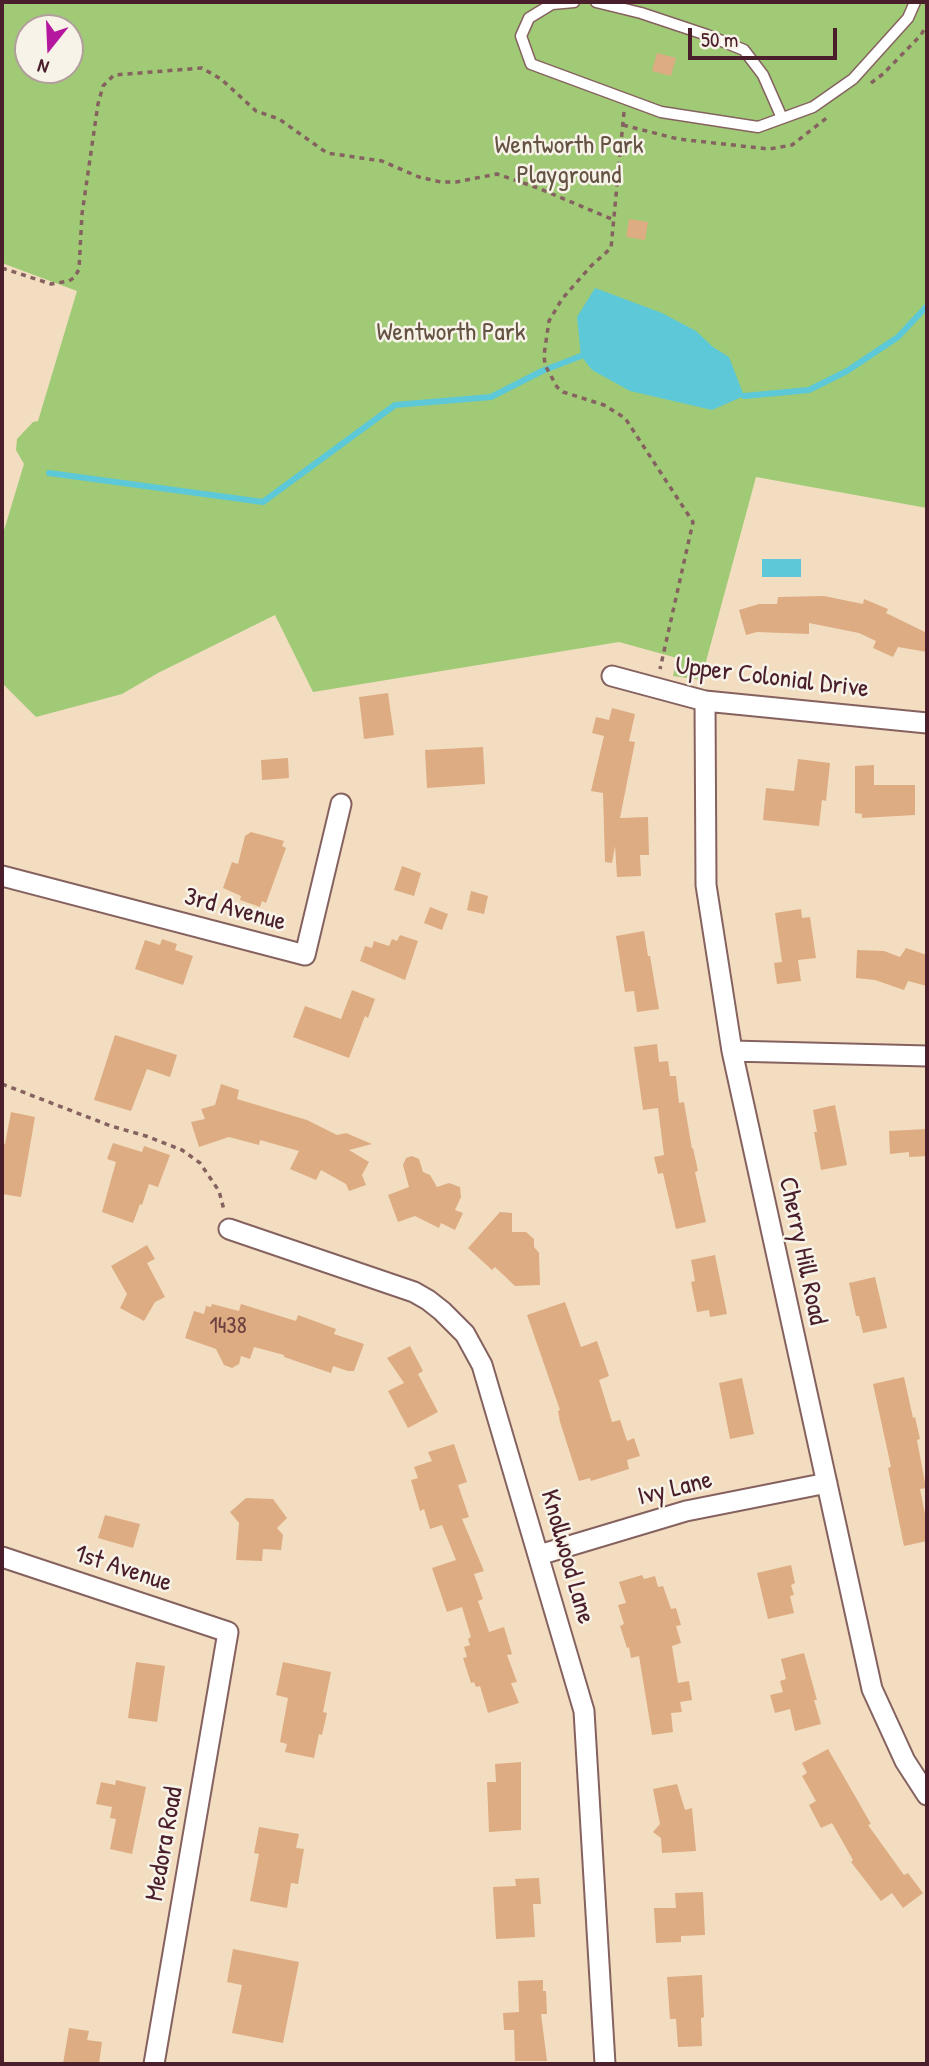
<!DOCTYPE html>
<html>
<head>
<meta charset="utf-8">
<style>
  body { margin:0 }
  #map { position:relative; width:929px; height:2066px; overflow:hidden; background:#f3ddc0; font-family:"Patrick Hand",sans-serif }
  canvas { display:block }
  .frame { position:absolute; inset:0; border:4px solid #4a1f2b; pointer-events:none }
  .north { position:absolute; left:14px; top:14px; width:70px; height:70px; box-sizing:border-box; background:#f7f3e8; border:2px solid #b29e9c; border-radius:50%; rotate:198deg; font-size:19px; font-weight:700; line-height:28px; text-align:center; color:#4a1f2b }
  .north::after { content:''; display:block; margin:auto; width:24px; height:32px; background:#b5179e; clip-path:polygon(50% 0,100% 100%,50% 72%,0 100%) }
  .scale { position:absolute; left:688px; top:28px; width:149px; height:32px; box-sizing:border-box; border:4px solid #4a1f2b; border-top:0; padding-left:9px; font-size:21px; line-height:24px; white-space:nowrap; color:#4a1f2b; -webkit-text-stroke:5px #f7f3e8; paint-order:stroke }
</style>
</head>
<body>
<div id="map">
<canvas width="929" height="2066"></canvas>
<div class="frame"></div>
<div class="north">N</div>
<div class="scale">50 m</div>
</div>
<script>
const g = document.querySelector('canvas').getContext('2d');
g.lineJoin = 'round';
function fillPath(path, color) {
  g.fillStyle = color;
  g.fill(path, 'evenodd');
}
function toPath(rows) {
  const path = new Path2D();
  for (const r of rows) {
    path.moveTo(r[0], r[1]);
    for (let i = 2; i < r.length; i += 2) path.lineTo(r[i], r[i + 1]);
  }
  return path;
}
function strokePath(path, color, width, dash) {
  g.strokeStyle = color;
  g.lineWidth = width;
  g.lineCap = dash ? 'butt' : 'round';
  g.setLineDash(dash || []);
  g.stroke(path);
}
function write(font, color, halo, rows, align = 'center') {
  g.font = font + ' "Patrick Hand",sans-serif';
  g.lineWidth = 5;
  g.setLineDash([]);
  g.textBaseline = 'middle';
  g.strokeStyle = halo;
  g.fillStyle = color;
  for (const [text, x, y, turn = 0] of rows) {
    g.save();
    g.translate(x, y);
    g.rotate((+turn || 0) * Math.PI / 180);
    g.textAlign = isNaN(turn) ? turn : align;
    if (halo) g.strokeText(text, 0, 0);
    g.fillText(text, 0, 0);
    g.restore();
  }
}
fillPath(toPath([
  [2,2,927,2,927,508,756,477,701,680,673,676,677,658,619,642,313,692,275,615,158,673,122,694,36,717,2,683,2,537,24,464,16,450,17,439,33,422,38,421,77,291,2,263],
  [28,28,70,28,70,70,28,70]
]), '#a0ca76');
fillPath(toPath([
  [595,288,662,313,696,331,713,347,729,357,744,396,712,410,630,391,592,370,581,356,577,317],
  [762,559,801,559,801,577,762,577]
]), '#5dc8d8');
strokePath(toPath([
  [744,396,809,390,847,371,898,337,927,306],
  [49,473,263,502,395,405,491,397,542,371,581,356]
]), '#5dc8d8', 6);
fillPath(toPath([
  [657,53,676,58,671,76,652,71],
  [629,219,648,222,645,240,626,237],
  [824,596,863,604,864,599,888,609,886,613,927,633,927,652,898,647,893,657,873,648,876,641,859,633,809,623,809,634,757,632,746,635,739,610,759,604,777,604,778,597],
  [388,693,394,735,364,739,359,697],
  [612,708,635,714,629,741,635,742,620,818,648,817,649,855,640,855,641,876,617,877,615,846,612,863,605,862,603,793,591,791,604,736,592,733,596,717,609,720],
  [483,747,485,784,427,788,425,750],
  [288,758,289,778,262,780,261,760],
  [798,759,830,763,826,801,822,800,819,826,763,820,766,788,794,791],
  [874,765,874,785,915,785,915,815,862,818,862,814,855,813,855,766],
  [251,832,284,841,282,846,286,848,266,903,262,901,260,907,240,900,241,896,223,888,232,862,238,864,245,836],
  [402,866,421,873,414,896,394,890],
  [471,891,488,896,484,914,467,910],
  [430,907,448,914,442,930,424,923],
  [801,909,802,918,810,917,816,958,798,960,801,981,777,984,774,963,782,962,775,913],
  [644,931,648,956,650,956,659,1009,637,1012,634,991,625,992,616,936],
  [400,935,418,941,405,980,360,961,365,946,372,948,374,941,389,946,392,939,397,941],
  [162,939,177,944,175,950,193,956,183,985,135,969,145,940,160,945],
  [906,948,927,955,927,986,908,981,904,990,875,980,856,978,857,950,884,951,900,957],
  [352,990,375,999,368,1018,365,1016,349,1058,293,1037,305,1006,341,1019],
  [115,1035,177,1055,170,1077,147,1069,131,1111,94,1100],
  [657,1044,659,1062,668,1061,670,1076,676,1076,679,1103,684,1102,692,1149,693,1148,698,1171,695,1172,706,1222,676,1229,663,1173,658,1174,654,1157,664,1155,658,1108,643,1110,634,1047],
  [221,1084,239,1090,237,1099,307,1120,337,1135,346,1133,372,1144,349,1150,369,1162,362,1175,366,1185,349,1191,346,1184,321,1170,316,1180,290,1169,299,1151,260,1140,259,1145,229,1137,199,1147,191,1122,205,1119,201,1109,215,1105],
  [835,1105,847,1165,821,1170,814,1132,817,1132,813,1110],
  [11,1112,35,1117,21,1197,2,1194,2,1143,5,1144],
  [927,1129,927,1156,909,1157,909,1152,890,1154,889,1131],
  [113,1143,142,1152,144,1146,170,1155,158,1187,149,1184,142,1205,140,1204,133,1223,102,1212,116,1162,107,1159],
  [412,1156,419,1159,423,1172,430,1175,437,1187,449,1183,460,1187,461,1197,455,1210,463,1213,455,1230,441,1223,439,1228,415,1216,398,1222,388,1195,409,1187,403,1165,406,1158],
  [500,1212,512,1213,512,1232,526,1232,534,1239,534,1247,539,1253,540,1285,515,1286,495,1267,492,1270,468,1248],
  [147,1245,155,1259,147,1263,165,1297,155,1302,144,1321,120,1308,127,1294,111,1266],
  [715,1255,727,1314,710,1317,709,1310,697,1312,691,1282,695,1281,691,1260],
  [875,1277,887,1328,863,1333,859,1316,856,1316,849,1283],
  [565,1302,581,1347,597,1341,609,1376,599,1380,612,1422,620,1420,627,1441,634,1438,640,1456,627,1460,629,1469,591,1481,590,1478,579,1481,560,1422,558,1411,560,1410,527,1315],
  [212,1304,239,1311,241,1304,296,1321,298,1315,336,1329,334,1334,364,1344,354,1371,348,1371,333,1366,331,1373,284,1357,284,1355,254,1347,250,1359,241,1356,239,1364,232,1368,224,1365,216,1349,185,1338,194,1311,204,1314,206,1306,211,1307],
  [410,1346,423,1371,418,1374,438,1412,408,1428,388,1391,404,1383,387,1358],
  [904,1377,913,1418,915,1417,920,1439,917,1440,926,1488,920,1489,927,1524,927,1541,904,1546,888,1468,891,1467,873,1384],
  [742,1378,754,1434,730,1439,719,1383],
  [454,1444,467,1482,458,1485,469,1517,462,1519,484,1571,474,1574,483,1599,478,1601,489,1632,504,1627,512,1654,507,1655,517,1682,511,1683,519,1703,488,1713,480,1686,476,1687,474,1682,471,1683,463,1658,467,1657,464,1647,470,1645,468,1639,471,1637,462,1607,447,1612,432,1568,456,1560,442,1525,430,1529,424,1509,420,1511,411,1480,418,1478,414,1467,432,1461,428,1452],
  [246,1498,273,1499,287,1518,277,1528,283,1535,281,1550,263,1549,262,1561,236,1560,239,1523,230,1512],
  [105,1515,140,1524,133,1548,98,1538],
  [791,1565,795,1583,791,1585,794,1595,790,1596,794,1613,768,1619,757,1573],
  [642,1575,644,1579,655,1576,658,1587,663,1586,671,1609,676,1608,681,1625,676,1626,681,1643,672,1646,678,1683,689,1681,692,1700,680,1702,682,1712,671,1713,673,1732,652,1735,639,1656,631,1658,629,1647,627,1648,620,1626,624,1624,618,1605,626,1603,619,1582],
  [804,1653,817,1700,814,1700,821,1724,795,1731,790,1709,775,1713,770,1695,783,1692,780,1681,786,1679,781,1659],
  [136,1662,165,1666,157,1722,128,1718],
  [283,1662,331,1672,323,1712,327,1713,322,1735,319,1734,314,1758,285,1752,287,1744,280,1742,288,1698,276,1695],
  [828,1749,871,1824,868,1825,904,1875,908,1873,923,1893,903,1908,892,1893,881,1901,851,1862,853,1860,832,1823,821,1828,809,1805,816,1801,802,1776,807,1773,802,1763],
  [521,1762,521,1830,489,1832,487,1782,496,1782,495,1764],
  [116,1780,146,1787,132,1854,110,1849,116,1819,110,1818,112,1807,96,1804,101,1782,115,1785],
  [677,1784,685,1810,692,1808,696,1851,662,1853,661,1838,653,1832,660,1824,653,1789],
  [259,1827,299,1834,296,1848,304,1849,298,1884,291,1883,287,1908,250,1901,259,1854,254,1853],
  [539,1878,541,1904,533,1904,535,1937,496,1939,493,1887,516,1886,515,1879],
  [703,1892,705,1935,681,1936,681,1942,656,1943,654,1908,676,1908,675,1893],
  [233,1949,299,1962,283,2043,232,2033,242,1985,227,1982],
  [702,1975,704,2017,701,2018,702,2046,678,2047,676,2019,670,2019,667,1977],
  [543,1980,543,1991,546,1991,547,2014,541,2014,547,2061,515,2061,514,2030,504,2030,503,2013,519,2012,518,1981],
  [69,2028,89,2031,87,2040,102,2042,99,2064,63,2064]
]), '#ddac82');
const service = toPath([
  [574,2,552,4,529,18,521,36,531,64,661,112,758,127,813,107,853,79,908,18,915,2],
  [596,2,641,13,707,35,744,50,763,75,782,118]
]);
const minor = toPath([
  [612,676,705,701,927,723],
  [705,701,706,885,732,1051,872,1689,905,1761,927,1795],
  [2,876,305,955,341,804],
  [732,1051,927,1056],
  [229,1229,414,1292,428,1300,442,1311,465,1334,482,1365,584,1711,605,2064],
  [539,1555,686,1511,827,1483],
  [2,1557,228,1632,154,2064]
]);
strokePath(service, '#85625f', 13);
strokePath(minor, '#85625f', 23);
strokePath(toPath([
  [871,83,883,74,921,35,927,24],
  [624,112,611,248,591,266,562,299,549,321,544,355,545,365,557,387,563,392,604,405,625,418,693,522,660,669],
  [623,125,678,139,769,149,792,145,829,116],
  [2,268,51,284,69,281,75,277,79,269,82,214,98,104,103,86,114,75,202,68,221,79,256,111,279,119,327,153,382,161,419,177,441,182,456,182,497,174,538,188,614,220],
  [2,1084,111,1126,146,1136,182,1150,200,1163,219,1191,224,1210]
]), '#85625f', 3.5, [5, 5]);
strokePath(service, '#fff', 10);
strokePath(minor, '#fff', 19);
write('23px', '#6f4241', null, [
  ["1438",228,1327]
]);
write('26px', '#645242', '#f7f3e8', [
  ["Wentworth Park",569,146],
  ["Playground",569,176],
  ["Wentworth Park",451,333]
]);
write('26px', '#4a1f2b', '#f7f3e8', [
  ["Upper Colonial Drive",772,678,7],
  ["3rd Avenue",235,910,15],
  ["Cherry Hill Road",802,1251,78],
  ["Ivy Lane",675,1489,-14],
  ["Knollwood Lane",567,1557,74],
  ["1st Avenue",123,1569,18],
  ["Medora Road",165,1844,-80]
]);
</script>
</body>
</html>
